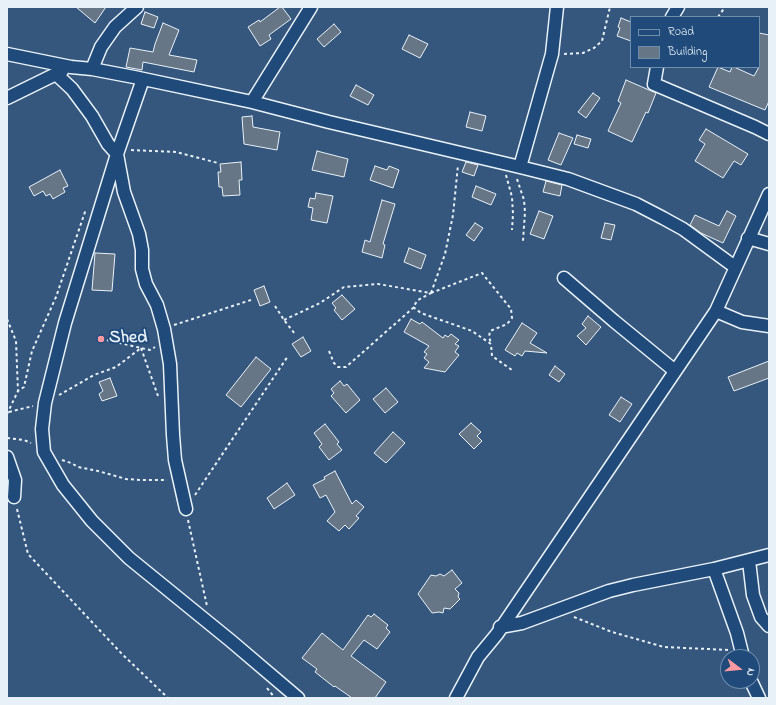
<!DOCTYPE html>
<html>
<head>
<meta charset="utf-8">
<style>
  body { margin:0 }
  #map { position:relative; width:776px; height:705px; overflow:hidden; background:#35577e; font-family:"Indie Flower",sans-serif }
  canvas { display:block }
  .frame { position:absolute; inset:0; border:8px solid #e8f1f8; pointer-events:none }
  .legend { position:absolute; left:630px; top:16px; width:130px; height:52px; box-sizing:border-box; background:#1f4a7a; border:1px solid #6f8dac; margin:0; padding:5px 7px; list-style:none; font-size:12px; color:#e8f1f8 }
  .legend li { display:flex; align-items:center; gap:8px; height:20px }
  .legend b { width:20px; border:1px solid #6f8dac }
  .north { position:absolute; left:720px; top:649px; width:40px; height:40px; box-sizing:border-box; background:#1f4a7a; border:1px solid #6f8dac; border-radius:50%; rotate:106deg; font-size:11px; font-weight:700; line-height:16px; text-align:center; color:#e8f1f8 }
  .north::after { content:''; display:block; margin:auto; width:14px; height:18px; background:#ff9aa2; clip-path:polygon(50% 0,100% 100%,50% 72%,0 100%) }
</style>
</head>
<body>
<div id="map">
<canvas width="776" height="705"></canvas>
<div class="frame"></div>
<ul class="legend">
<li><b style="height:5px;background:#1f4a7a"></b>Road</li>
<li><b style="height:11px;background:#677686"></b>Building</li>
</ul>
<div class="north">N</div>
</div>
<script>
const g = document.querySelector('canvas').getContext('2d');
g.lineJoin = 'round';
function fillPath(path, color) {
  g.fillStyle = color;
  g.fill(path, 'evenodd');
}
function toPath(rows) {
  const path = new Path2D();
  for (const r of rows) {
    path.moveTo(r[0], r[1]);
    for (let i = 2; i < r.length; i += 2) path.lineTo(r[i], r[i + 1]);
  }
  return path;
}
function strokePath(path, color, width, dash) {
  g.strokeStyle = color;
  g.lineWidth = width;
  g.lineCap = dash ? 'butt' : 'round';
  g.setLineDash(dash || []);
  g.stroke(path);
}
function write(font, color, halo, rows, align = 'center') {
  g.font = font + ' "Indie Flower",sans-serif';
  g.lineWidth = 4;
  g.setLineDash([]);
  g.textBaseline = 'middle';
  g.strokeStyle = halo;
  g.fillStyle = color;
  for (const [text, x, y, turn = 0] of rows) {
    g.save();
    g.translate(x, y);
    g.rotate((+turn || 0) * Math.PI / 180);
    g.textAlign = isNaN(turn) ? turn : align;
    if (halo) g.strokeText(text, 0, 0);
    g.fillText(text, 0, 0);
    g.restore();
  }
}
const building = toPath([
  [76,7,106,7,95,23,76,7],
  [280,7,282,7,291,19,269,35,271,39,260,46,248,27,259,20,260,22,280,7],
  [145,12,158,17,154,28,141,24,145,12],
  [621,18,631,22,631,41,617,36,620,28,618,27,621,18],
  [163,23,179,30,169,55,197,60,194,72,143,62,142,70,126,67,130,48,153,52,155,44,163,23],
  [334,24,341,32,324,47,317,39,334,24],
  [759,33,769,35,769,101,765,110,709,87,718,67,730,72,732,67,734,67,754,76,759,67,759,33],
  [409,35,428,44,420,58,402,49,409,35],
  [626,80,656,93,648,113,646,112,632,142,608,131,621,103,618,101,626,80],
  [356,85,374,95,368,105,350,96,356,85],
  [593,93,600,98,586,118,578,112,593,93],
  [470,112,486,116,482,131,466,127,470,112],
  [252,116,253,127,280,132,277,150,244,144,242,117,252,116],
  [706,129,748,154,741,165,734,161,723,178,695,161,705,144,699,140,706,129],
  [559,133,573,138,561,165,548,160,559,133],
  [577,135,591,139,588,148,574,144,577,135],
  [317,151,348,159,344,177,312,170,317,151],
  [241,162,242,180,239,180,240,195,223,196,222,187,219,187,218,172,221,172,220,164,241,162],
  [466,162,478,165,474,176,462,172,466,162],
  [375,166,387,170,389,166,399,170,393,188,370,180,375,166],
  [60,170,68,186,63,188,65,192,53,199,50,194,46,196,43,191,34,196,29,187,60,170],
  [546,181,562,185,560,196,543,192,546,181],
  [476,186,496,194,491,205,472,197,476,186],
  [316,193,333,196,327,223,311,220,313,208,308,207,310,198,315,199,316,193],
  [382,200,395,204,383,244,385,245,382,258,362,252,365,240,370,242,382,200],
  [539,211,553,216,544,239,530,234,539,211],
  [727,211,736,216,723,243,701,233,690,225,695,215,719,226,727,211],
  [475,223,483,228,474,241,466,235,475,223],
  [605,223,615,225,611,240,601,238,605,223],
  [409,248,426,255,421,269,404,262,409,248],
  [95,253,115,254,112,291,92,290,95,253],
  [264,286,270,302,260,306,254,290,264,286],
  [342,295,355,309,342,320,334,310,336,308,332,303,342,295],
  [588,316,601,327,586,345,577,336,586,328,582,324,588,316],
  [411,319,420,324,422,322,443,338,445,335,448,337,451,334,459,340,455,344,459,346,455,352,459,355,445,372,424,368,429,362,424,358,427,354,424,352,429,346,404,332,411,319],
  [522,323,537,333,530,343,547,353,525,351,522,356,517,353,515,356,505,350,522,323],
  [303,337,311,351,301,357,292,344,303,337],
  [256,357,271,369,241,407,226,395,256,357],
  [769,361,769,378,734,391,728,377,769,361],
  [555,366,565,374,559,382,549,375,555,366],
  [110,378,117,396,102,401,99,394,103,391,99,382,110,378],
  [340,381,344,386,347,384,360,400,346,413,331,396,334,393,331,389,340,381],
  [386,388,398,402,385,413,373,399,386,388],
  [621,397,632,404,620,422,609,415,621,397],
  [471,423,481,432,477,436,482,441,474,449,459,434,471,423],
  [325,424,339,442,337,444,342,450,329,460,319,447,322,444,314,433,325,424],
  [393,432,405,443,386,463,374,453,393,432],
  [335,471,352,504,356,500,364,507,356,516,359,518,349,529,345,525,339,531,327,521,335,512,326,495,320,498,313,485,325,479,324,477,335,471],
  [287,483,295,495,274,509,267,498,287,483],
  [452,570,462,583,455,589,459,593,458,597,460,599,450,609,444,608,443,613,439,612,432,613,418,594,431,575,436,576,440,574,444,576,452,570],
  [374,614,388,625,386,628,390,632,377,649,364,640,351,656,386,682,375,698,352,698,335,686,334,687,315,672,317,669,302,658,322,633,343,650,368,615,371,617,374,614]
]);
fillPath(building, '#677686');
strokePath(building, '#e8f1f8', 1);
const street = toPath([
  [672,17,678,7],
  [7,54,71,67,92,69,134,77,252,102,329,122,520,167,568,179,636,204,663,218,683,229,735,267],
  [657,67,654,84,755,127,769,134],
  [92,69,101,47,115,27,137,7],
  [56,74,72,89,92,116,108,144,117,154,124,192,139,234,142,250,142,269,146,284,157,305,164,329,170,364,173,435,175,460,186,509],
  [143,79,117,154,65,323,45,403,42,429,44,452,63,485,92,521,129,558,231,641,298,698],
  [7,98,62,71],
  [252,102,311,7],
  [520,167,552,54,557,7],
  [748,238,769,244],
  [564,278,614,321,675,371],
  [716,311,742,322,769,326],
  [7,457,15,480,14,497],
  [749,561,753,595,761,617,769,626],
  [714,569,737,633,743,657],
  [500,627,522,623,609,591,633,585,714,569,769,555],
  [751,681,759,698],
  [456,698,478,657,497,634,716,311,769,194]
]);
strokePath(street, '#e8f1f8', 15);
strokePath(toPath([
  [718,17,725,7],
  [564,54,583,53,594,48,602,41,610,7],
  [131,150,176,152,218,163],
  [506,175,512,197,513,214,512,230],
  [517,179,524,200,525,212,523,241],
  [431,293,482,273,511,309,512,318,507,324,490,331,489,337,491,343],
  [431,293,445,254,453,215,458,165],
  [275,306,284,320,295,334],
  [7,319,16,341,18,391],
  [284,320,320,303,344,287,378,284,431,293,418,300,413,307,421,313,472,331,491,344,492,356,512,370],
  [174,325,251,300],
  [107,340,141,348,150,350,155,347],
  [141,348,158,396],
  [329,351,334,363,338,367,346,367,413,308],
  [59,395,94,375,116,367,141,348],
  [9,412,33,406],
  [7,414,18,391,24,387,32,351,56,297,86,209],
  [7,438,24,440,31,443],
  [62,460,71,463,78,467,98,471,126,479,141,480,167,480],
  [195,495,288,356],
  [17,509,28,554,122,654,168,698],
  [188,520,207,606],
  [574,617,612,632,664,647,729,650],
  [267,688,275,698]
]), '#e8f1f8', 2, [3, 3]);
strokePath(street, '#1f4a7a', 12);
for (const [x, y, r, color] of [
  [101,339,4,"#ff9aa2"]
]) {
  const dot = new Path2D();
  dot.arc(x, y, r, 0, 2 * Math.PI);
  g.fillStyle = color;
  g.fill(dot);
  strokePath(dot, '#1f4a7a', 1.5);
}
write('bold 18px', '#e8f1f8', '#1f4a7a', [
  ["Shed",109,339]
], 'left');
</script>
</body>
</html>
